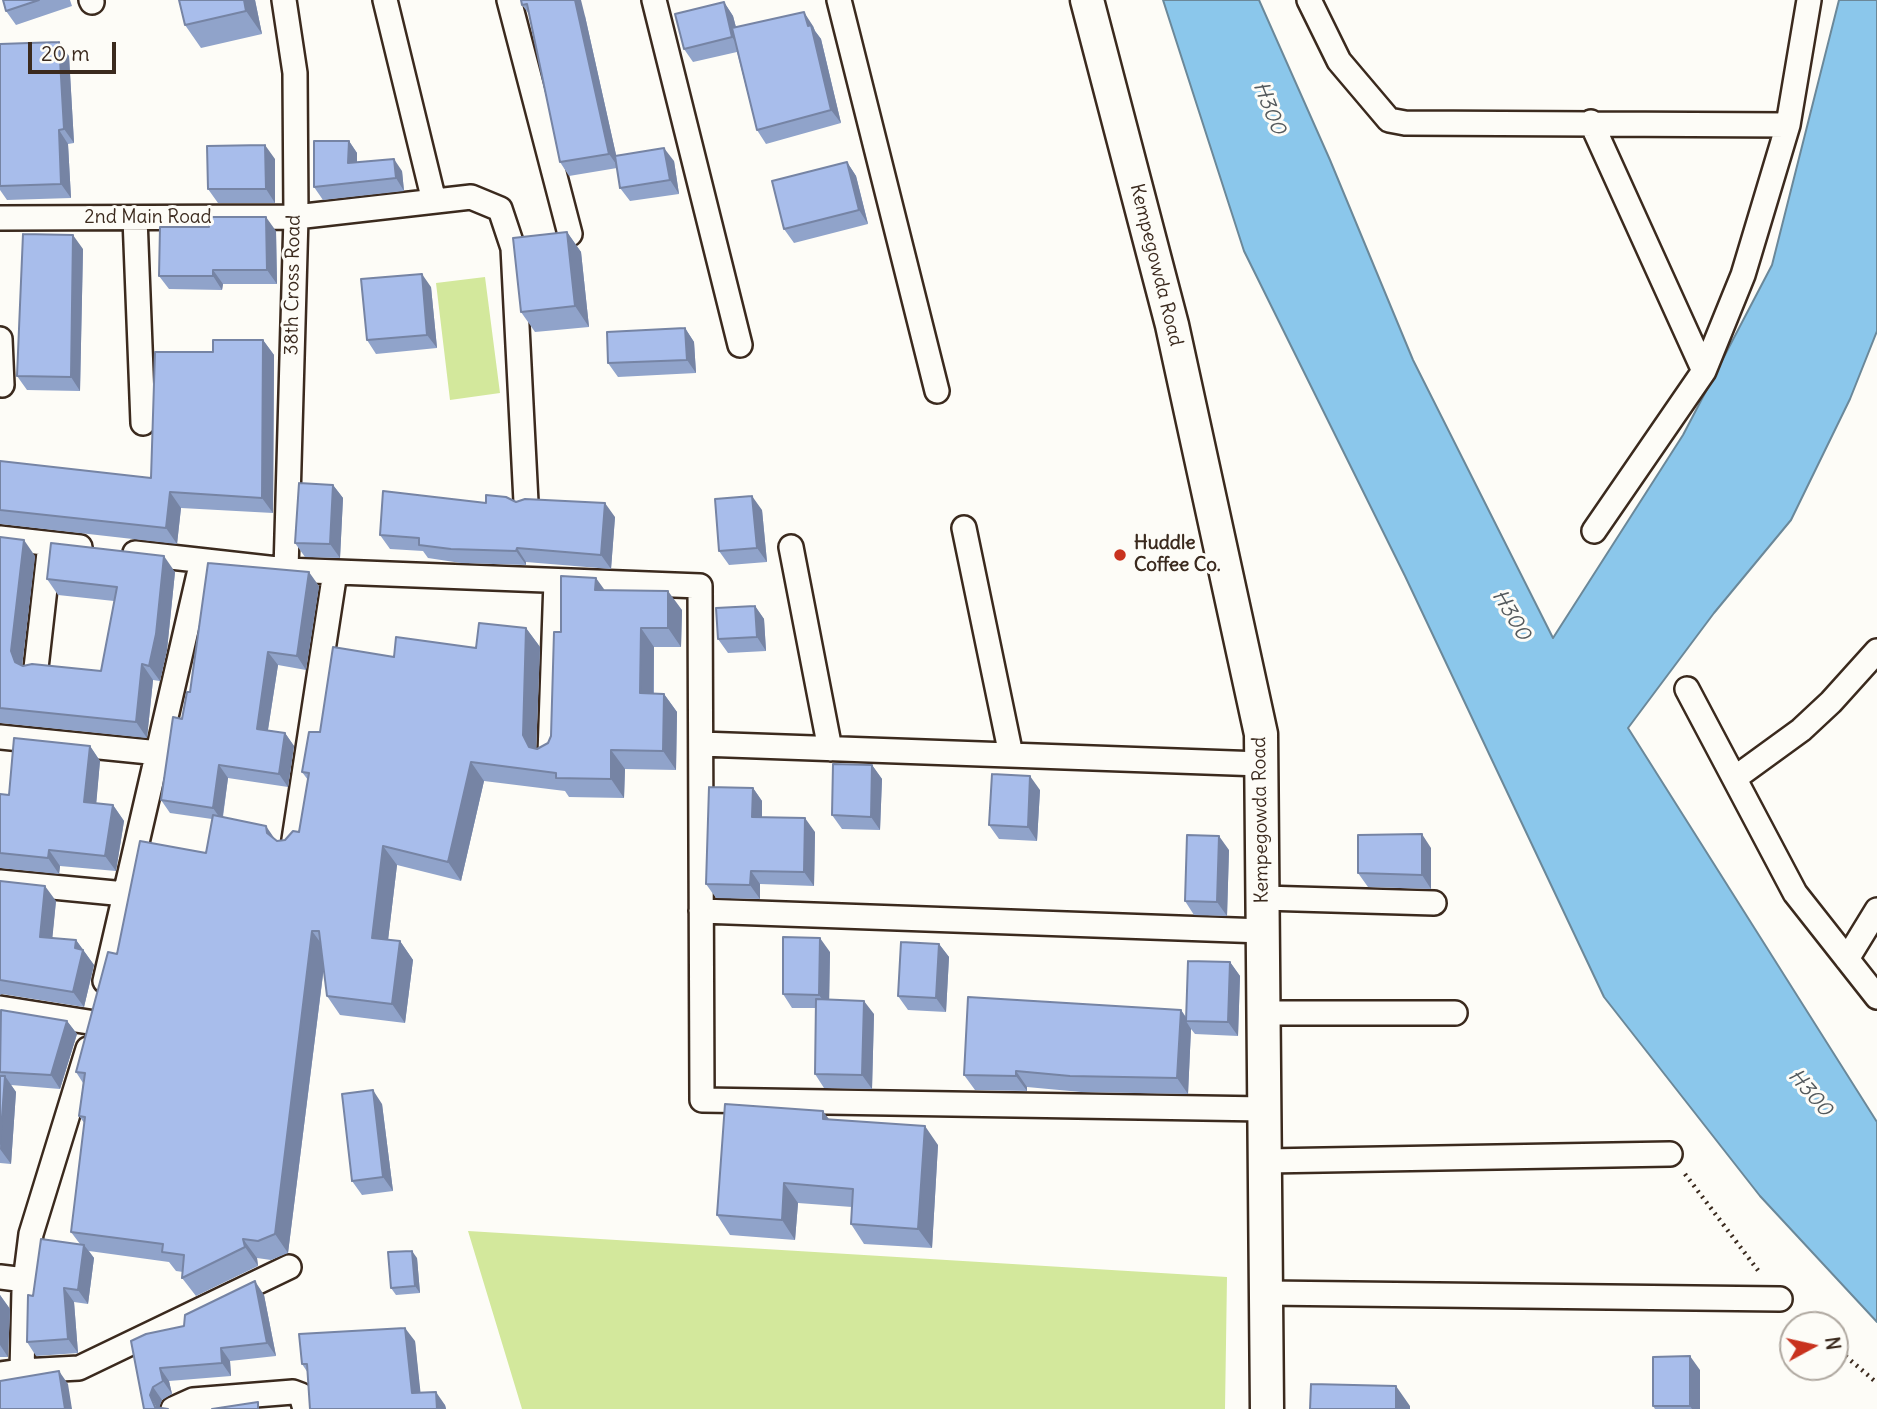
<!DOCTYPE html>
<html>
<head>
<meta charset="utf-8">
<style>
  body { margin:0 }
  #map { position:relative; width:1877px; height:1409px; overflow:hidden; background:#fdfcf7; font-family:Delius,sans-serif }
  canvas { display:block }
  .north { position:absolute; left:1779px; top:1311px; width:70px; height:70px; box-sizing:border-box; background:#fdfcf7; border:2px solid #afa8a0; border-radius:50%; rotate:82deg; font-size:19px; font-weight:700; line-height:28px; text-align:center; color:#3b2a1e }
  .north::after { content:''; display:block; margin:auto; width:24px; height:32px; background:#c8321e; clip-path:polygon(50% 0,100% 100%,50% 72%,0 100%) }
  .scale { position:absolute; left:28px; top:42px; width:88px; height:32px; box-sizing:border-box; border:4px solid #3b2a1e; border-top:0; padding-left:9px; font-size:21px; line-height:24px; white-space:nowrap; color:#3b2a1e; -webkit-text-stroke:5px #fdfcf7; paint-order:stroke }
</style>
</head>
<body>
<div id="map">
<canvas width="1877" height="1409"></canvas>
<div class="north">N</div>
<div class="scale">20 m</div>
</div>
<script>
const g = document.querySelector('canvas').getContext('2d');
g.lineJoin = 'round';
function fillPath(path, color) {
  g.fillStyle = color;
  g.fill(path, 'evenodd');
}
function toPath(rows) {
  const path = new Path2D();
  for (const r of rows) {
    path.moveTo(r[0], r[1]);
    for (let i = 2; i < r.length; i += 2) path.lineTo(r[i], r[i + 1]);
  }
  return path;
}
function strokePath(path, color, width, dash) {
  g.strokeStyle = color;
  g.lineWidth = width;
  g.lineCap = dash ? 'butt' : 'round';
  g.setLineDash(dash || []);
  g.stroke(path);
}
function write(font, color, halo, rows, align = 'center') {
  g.font = font + ' Delius,sans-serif';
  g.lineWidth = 6;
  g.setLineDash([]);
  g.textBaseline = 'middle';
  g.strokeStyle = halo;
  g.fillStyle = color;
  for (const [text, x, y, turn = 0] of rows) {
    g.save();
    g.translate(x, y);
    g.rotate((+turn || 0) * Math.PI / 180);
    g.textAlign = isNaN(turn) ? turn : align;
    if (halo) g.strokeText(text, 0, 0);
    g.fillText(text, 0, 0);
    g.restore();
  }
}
fillPath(toPath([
  [485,277,500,393,450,400,436,283],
  [468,1231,1227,1277,1225,1409,522,1409]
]), '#d3e89c');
const water = toPath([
  [1163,0,1259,0,1330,160,1413,360,1553,638,1683,435,1772,265,1839,0,1877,0,1877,331,1850,399,1791,520,1714,613,1628,728,1877,1122,1877,1322,1760,1196,1604,997,1405,576,1244,251,1163,0]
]);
fillPath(water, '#8bc7eb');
strokePath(water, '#6b8899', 2);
const street = toPath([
  [91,0,92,2],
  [284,0,295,73,296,217,286,570],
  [385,0,434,201],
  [509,0,570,234],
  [654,0,740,345],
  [839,0,937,391],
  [1309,0,1339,61,1389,120,1405,123,1788,125,1743,275,1704,371,1594,531],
  [1591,122,1704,371],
  [1788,125,1809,0],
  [0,218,296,217,471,197,500,209,513,248,526,502],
  [135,218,143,423],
  [0,339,2,385],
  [964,528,1011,755],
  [0,538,80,547],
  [791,547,830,749],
  [135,553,286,570,700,586,702,1100,1265,1109],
  [36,668,50,544],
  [1687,689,1795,893,1877,997],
  [0,737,159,753],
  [701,744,1261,764],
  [550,754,556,581],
  [1735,778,1801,730,1831,702,1877,651],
  [293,846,335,572],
  [0,882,125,894],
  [1263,898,1434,903],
  [701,911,1263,931],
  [1847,959,1877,910],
  [105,981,202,561],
  [0,1008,95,1023],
  [1264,1013,1455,1013],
  [1266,1161,1670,1154],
  [0,1277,25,1280],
  [1266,1293,1780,1299],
  [22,1371,79,1368,289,1267],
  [0,1374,22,1371,24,1290,31,1234,88,1049],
  [173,1409,193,1400,293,1392,301,1395,305,1409]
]);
const secondary = toPath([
  [1087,0,1172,325,1261,734,1267,1409]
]);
strokePath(street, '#3b2a1e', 28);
strokePath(secondary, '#3b2a1e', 37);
strokePath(toPath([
  [1685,1174,1760,1273],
  [1799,1316,1810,1325],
  [1835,1347,1877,1383]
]), '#3b2a1e', 4.5, [2, 5]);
strokePath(street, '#fdfcf7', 23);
strokePath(secondary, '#fdfcf7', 32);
fillPath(toPath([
  [3,0,70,0,72,6,16,25,6,11],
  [179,0,255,0,262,34,201,48,185,25],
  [521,0,585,16,616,155,674,161,679,194,630,201,620,188,617,168,569,176,560,162,529,14,522,5],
  [724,2,733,16,736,27,813,26,815,31,821,39,841,123,766,144,757,130,737,52,693,62,684,49],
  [0,44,69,56,74,143,68,144,71,198,7,200,0,190],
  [349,141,357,153,357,162,402,171,404,191,323,200,314,187],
  [275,159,275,203,218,203,208,189],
  [847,162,856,176,868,224,794,243,784,229],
  [276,231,277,284,223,284,222,290,169,289,159,276],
  [567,232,581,252,589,327,535,332,521,312],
  [83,249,80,391,27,390,17,376],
  [431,287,437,348,376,354,367,340],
  [685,328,694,342,696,373,618,377,608,363],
  [263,340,274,355,273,513,181,508,177,544,0,524,0,461,151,478,213,352],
  [333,485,343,498,340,558,305,557,295,543],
  [516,502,615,517,611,569,526,562,526,565,461,563,428,558,423,551,390,549,380,535,486,503],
  [762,510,767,562,729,565,719,551],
  [0,537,35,556,22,666,101,671,114,601,58,595,47,579,175,572,167,650,160,681,153,680,147,738,0,723],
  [319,586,306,670,278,665,268,730,285,733,294,746,288,787,228,778,223,817,277,841,285,840,299,832,308,780,302,772,320,732,394,657,476,648,526,628,540,647,536,749,548,743,551,736,561,632,604,590,682,610,681,647,654,647,654,693,664,694,677,712,676,770,625,769,624,798,569,797,565,791,484,781,461,881,397,865,388,940,400,941,413,960,405,1023,340,1015,327,996,324,967,288,1253,271,1260,257,1258,258,1266,196,1296,182,1278,183,1272,176,1271,169,1262,89,1251,94,1258,88,1304,74,1302,78,1353,36,1356,27,1342,33,1296,80,1244,71,1232,85,1124,79,1116,83,1083,76,1072,117,954,206,853,212,819,170,813,161,800,190,692],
  [755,606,764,619,766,651,728,653,718,639],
  [90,746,100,761,96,803,113,805,124,821,116,871,60,866,59,874,0,868,0,794,9,795],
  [872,765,882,779,880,830,842,829,832,815],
  [753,788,762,801,762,817,815,832,814,886,760,884,760,899,716,898,706,884],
  [1040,790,1037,841,999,839,989,825],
  [1431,848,1431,889,1368,887,1358,873],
  [1229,850,1227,916,1194,915,1185,901],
  [0,881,56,901,52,938,76,940,94,965,84,1007,2,994,0,995],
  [939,944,949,957,946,1012,908,1010,898,996],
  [830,952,829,1000,874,1014,872,1089,824,1088,815,1074,816,1008,792,1008,783,994],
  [1230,962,1240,976,1238,1036,1195,1034,1191,1029,1188,1094,1081,1092,1027,1087,1027,1091,975,1090,964,1075,1181,1010,1186,1017],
  [67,1021,77,1034,60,1089,11,1085,16,1092,11,1164,0,1163,0,1025],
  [382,1104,393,1191,362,1195,352,1181],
  [829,1119,938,1145,932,1248,864,1244,851,1224,852,1207,798,1203,795,1240,730,1235,717,1215],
  [417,1258,420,1293,396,1295,391,1288],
  [0,1295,10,1309,8,1357,0,1357],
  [264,1295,276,1356,230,1361,231,1376,169,1381,172,1394,162,1400,159,1407,131,1341,184,1326],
  [415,1341,420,1393,445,1405,446,1409,310,1409,308,1373,302,1364],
  [1700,1370,1700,1409,1655,1409,1653,1406]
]), '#90a3ca');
fillPath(toPath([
  [244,0,255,0,262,34,246,11],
  [575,0,581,0,585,16,619,168,609,154],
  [724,2,733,16,742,51,732,37],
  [804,12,813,26,815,31,821,39,841,123,831,110],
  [59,42,69,56,74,143,64,129],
  [59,130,68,144,71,198,61,184],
  [349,141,357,153,357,175,348,163],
  [265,145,275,159,275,203,266,189],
  [664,148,674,161,679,194,670,180],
  [394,159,402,171,404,191,396,178],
  [847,162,856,176,868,224,859,210],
  [266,217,276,231,277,284,267,270],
  [567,232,581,252,589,327,575,306],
  [73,235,83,249,80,391,71,377],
  [213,270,223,284,222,290,213,276],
  [422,274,431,287,437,348,427,335],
  [685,328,694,342,696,373,687,360],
  [263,340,274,355,273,513,262,498],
  [333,485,343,498,340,558,330,544],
  [170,492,181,508,177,544,166,528],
  [752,496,762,510,767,562,757,548],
  [605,503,615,517,611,569,601,555],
  [24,540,35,556,22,666,15,662,11,651],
  [517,548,526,562,526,565,516,551],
  [164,556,175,572,167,650,160,681,149,666],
  [309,572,319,586,306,670,297,656],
  [596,578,609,596,595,590],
  [668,591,682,610,681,647,668,628],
  [755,606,764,619,766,651,757,637],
  [526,628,540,647,536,754,529,747,523,735],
  [641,628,654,647,653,712,640,693],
  [268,652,278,665,266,742,257,729],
  [142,664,153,680,147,738,136,722],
  [664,694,677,712,676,770,663,751],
  [285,733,294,746,288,787,279,774],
  [90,746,100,761,95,818,84,802],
  [611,750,625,769,624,798,611,779],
  [471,762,484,781,461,881,448,862],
  [219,765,228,778,222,821,213,808],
  [872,765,882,779,880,830,871,817],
  [1030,776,1040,790,1037,841,1028,827],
  [753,788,762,801,762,831,752,817],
  [113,805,124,821,116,871,105,856],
  [805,818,815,832,814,886,804,872],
  [266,826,279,845,267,833],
  [1422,834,1431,848,1431,889,1422,875],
  [1219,836,1229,850,1227,916,1217,902],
  [383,846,397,865,386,957,372,938],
  [49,850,60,866,59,874,48,858],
  [751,871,760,884,760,899,750,885],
  [45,886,56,901,51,952,40,937],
  [312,931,326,950,288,1253,275,1234],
  [820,938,830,952,829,1009,819,995],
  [76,940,94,965,84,1007,73,992],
  [400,941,413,960,405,1023,392,1004],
  [939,944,949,957,946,1012,936,998],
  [1230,962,1240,976,1238,1036,1228,1022],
  [864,1001,874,1014,872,1089,862,1075],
  [1181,1010,1188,1021,1186,1021,1191,1029,1188,1094,1177,1078],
  [67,1021,77,1034,60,1089,51,1075],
  [1016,1071,1027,1087,1027,1091,1016,1076],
  [5,1076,16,1092,11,1164,0,1149],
  [373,1090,382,1104,393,1191,383,1177],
  [823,1111,837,1130,823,1119],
  [925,1126,938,1145,932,1248,918,1229],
  [784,1183,798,1203,795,1240,782,1220],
  [243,1239,257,1258,258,1266,245,1247],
  [84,1245,94,1258,88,1304,78,1290],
  [412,1251,417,1258,420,1293,415,1286],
  [255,1281,264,1295,276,1356,267,1343],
  [64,1288,74,1302,78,1353,68,1339],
  [0,1295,10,1309,8,1357,0,1345],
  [405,1328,415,1341,422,1406,412,1393],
  [221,1348,230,1361,231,1376,222,1363],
  [1690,1356,1700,1370,1700,1409,1692,1409,1690,1406],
  [160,1368,169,1381,172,1394,163,1381],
  [59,1371,68,1384,72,1409,65,1409],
  [1396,1386,1410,1406,1410,1409,1396,1409],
  [153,1387,162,1400,159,1408,157,1409,150,1395],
  [436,1392,445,1405,446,1409,437,1409]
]), '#7684a4');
const building = toPath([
  [3,0,39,0,6,11,3,0],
  [179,0,244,0,246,11,185,25,179,0],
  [521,0,575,0,609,154,560,162,527,4,522,5,521,0],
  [724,2,732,37,684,49,675,14,724,2],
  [804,12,808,26,811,25,831,110,757,130,732,28,804,12],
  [59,42,64,129,59,130,61,184,0,186,0,44,59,42],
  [314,141,349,141,348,163,394,159,396,178,314,187,314,141],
  [265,145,266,189,208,189,207,146,265,145],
  [664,148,670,180,620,188,615,156,664,148],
  [847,162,859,210,784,229,772,181,847,162],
  [209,217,266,217,267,270,213,270,213,276,159,276,160,227,209,227,209,217],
  [567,232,575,306,521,312,513,238,567,232],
  [23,234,73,235,71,377,17,376,23,234],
  [422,274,427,335,367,340,361,279,422,274],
  [685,328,687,360,608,363,607,332,685,328],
  [213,340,263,340,262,498,170,492,166,528,0,510,0,461,151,478,155,352,213,352,213,340],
  [299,483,333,485,330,544,295,543,299,483],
  [383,491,486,503,486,495,506,497,516,502,525,499,605,503,601,555,517,548,516,551,451,549,419,545,419,538,380,535,383,491],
  [752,496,757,548,719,551,715,499,752,496],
  [0,537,24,540,11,651,15,662,23,666,32,664,101,671,117,587,47,579,51,543,164,556,156,634,149,666,142,664,136,722,0,708,0,537],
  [208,563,309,572,297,656,268,652,257,729,285,733,279,774,219,765,213,808,161,800,173,717,182,719,187,692,190,692,208,563],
  [561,576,596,578,595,590,668,591,668,628,641,628,640,693,664,694,663,751,611,750,611,779,556,778,556,773,471,762,448,862,383,846,372,938,400,941,392,1004,327,996,319,931,312,931,275,1234,258,1241,243,1239,245,1247,182,1278,184,1255,162,1252,163,1244,71,1232,85,1117,79,1116,85,1073,76,1072,108,952,117,954,140,841,206,853,213,815,266,826,267,833,277,841,285,840,293,831,299,832,309,773,302,772,309,732,320,732,333,647,394,657,396,637,476,648,479,623,526,628,523,735,529,747,537,749,548,743,551,736,554,632,561,632,561,576],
  [755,606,757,637,718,639,716,608,755,606],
  [14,738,90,746,84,802,113,805,105,856,49,850,48,858,0,853,0,794,9,795,14,738],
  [833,764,872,765,871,817,832,815,833,764],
  [992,774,1030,776,1028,827,989,825,992,774],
  [709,787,753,788,752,817,805,818,804,872,751,871,750,885,706,884,709,787],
  [1422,834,1422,875,1358,873,1358,835,1422,834],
  [1187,835,1219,836,1217,902,1185,901,1187,835],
  [0,881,45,886,40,937,76,940,75,948,83,950,73,992,0,980,0,881],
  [783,937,820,938,819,995,783,994,783,937],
  [901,942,939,944,936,998,898,996,901,942],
  [1188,961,1230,962,1228,1022,1186,1021,1188,961],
  [968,997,1181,1010,1177,1078,1070,1076,1016,1071,1016,1076,964,1075,968,997],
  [816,999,864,1001,862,1075,815,1074,816,999],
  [1,1010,67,1021,51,1075,0,1072,1,1010],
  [0,1076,5,1076,0,1144,0,1076],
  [373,1090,383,1177,352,1181,342,1094,373,1090],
  [725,1104,823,1111,823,1119,925,1126,918,1229,851,1224,853,1189,784,1183,782,1220,717,1215,725,1104],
  [41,1239,84,1245,78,1290,64,1288,68,1339,27,1342,28,1295,33,1296,41,1239],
  [412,1251,415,1286,391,1288,388,1252,412,1251],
  [255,1281,267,1343,221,1348,222,1363,160,1368,163,1381,153,1387,150,1395,155,1407,168,1409,144,1409,131,1341,146,1334,184,1326,185,1315,255,1281],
  [405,1328,412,1393,436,1392,437,1409,310,1409,307,1364,302,1364,299,1334,405,1328],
  [1690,1356,1690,1406,1653,1406,1653,1357,1690,1356],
  [59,1371,65,1409,0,1409,0,1381,59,1371],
  [1311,1384,1396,1386,1396,1409,1310,1409,1311,1384],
  [258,1402,258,1409,212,1409,258,1402]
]);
fillPath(building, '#a8bdeb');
strokePath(building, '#7684a4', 2);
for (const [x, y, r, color] of [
  [1120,555,7,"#c8321e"]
]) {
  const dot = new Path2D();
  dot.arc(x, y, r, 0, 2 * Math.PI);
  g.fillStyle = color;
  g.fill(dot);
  strokePath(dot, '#fdfcf7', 2.5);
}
write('19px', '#3b2a1e', '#fdfcf7', [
  ["2nd Main Road",148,218],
  ["Kempegowda Road",1156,265,76],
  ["38th Cross Road",293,285,-89],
  ["Kempegowda Road",1261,820,-91]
]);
write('bold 19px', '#3b2a1e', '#fdfcf7', [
  ["Huddle",1134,544],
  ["Coffee Co.",1134,566]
], 'left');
write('italic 21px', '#53595c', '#fdfcf7', [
  ["H300",1269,108,68],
  ["H300",1511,615,59],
  ["H300",1810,1093,49]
]);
</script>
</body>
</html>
